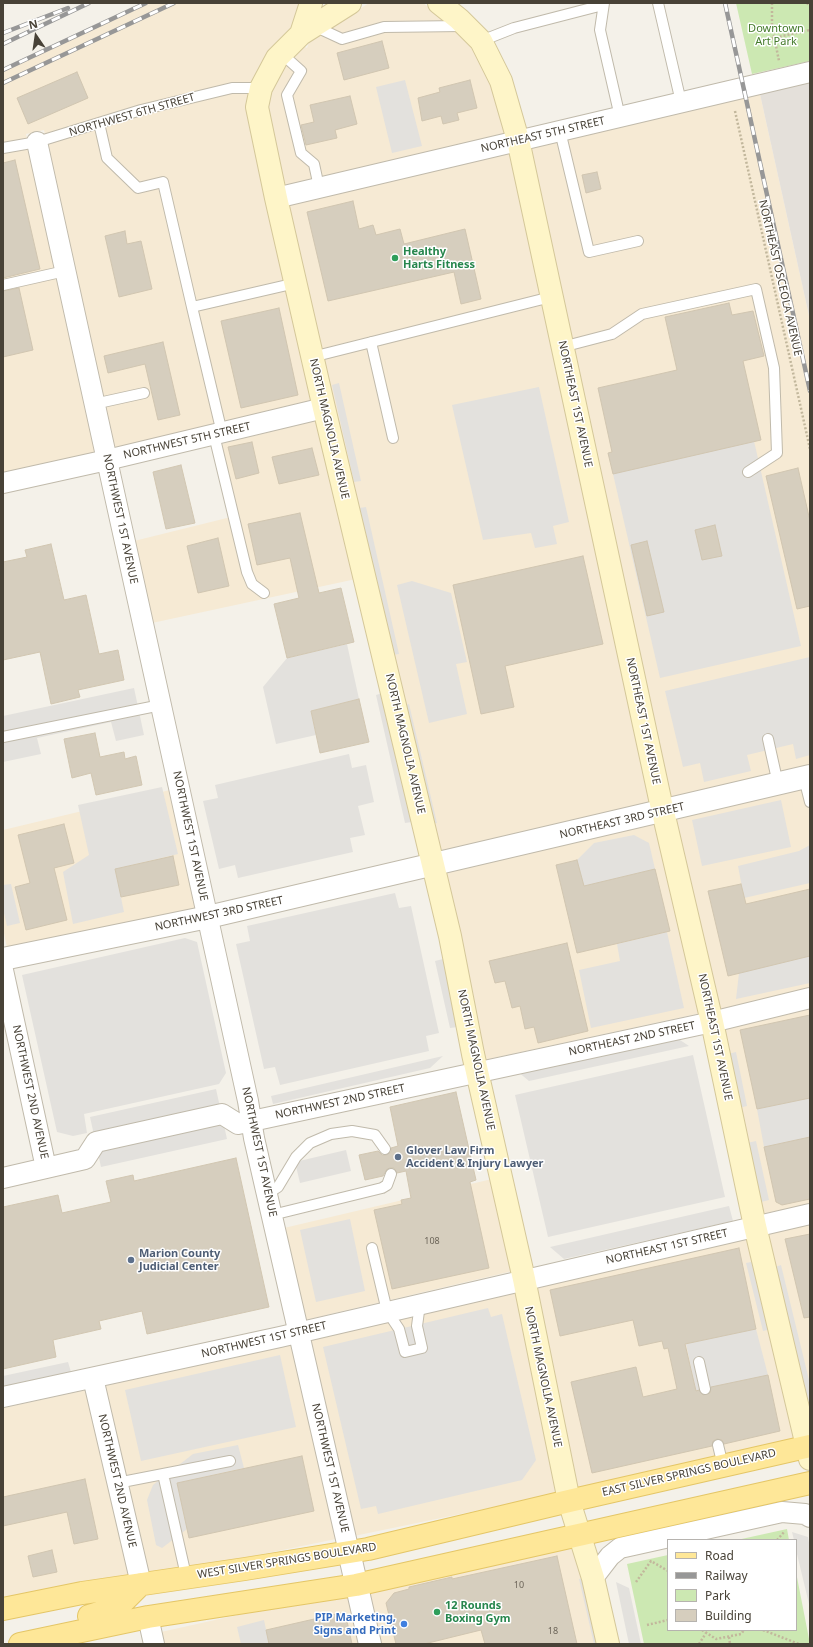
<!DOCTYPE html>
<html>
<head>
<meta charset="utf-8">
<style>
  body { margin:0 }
  #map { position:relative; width:813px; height:1647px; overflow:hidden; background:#f4f1e9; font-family:"Noto Sans",sans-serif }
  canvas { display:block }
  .frame { position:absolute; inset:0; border:4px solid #484237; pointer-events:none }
  .legend { position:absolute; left:667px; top:1539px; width:130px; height:92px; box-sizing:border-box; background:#fff; border:1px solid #b6b3af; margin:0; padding:5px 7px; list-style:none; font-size:12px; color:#484237 }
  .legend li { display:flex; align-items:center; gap:8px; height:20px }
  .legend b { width:20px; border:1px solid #b6b3af }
  .north { position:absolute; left:16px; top:16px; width:40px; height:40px; -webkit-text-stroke:3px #fff; paint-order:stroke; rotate:347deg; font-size:11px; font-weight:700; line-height:16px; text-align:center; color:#484237 }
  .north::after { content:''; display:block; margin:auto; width:14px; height:18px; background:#484237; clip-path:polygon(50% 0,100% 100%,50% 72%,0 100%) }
</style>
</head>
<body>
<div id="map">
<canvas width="813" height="1647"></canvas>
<div class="frame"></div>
<ul class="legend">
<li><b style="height:5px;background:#fee798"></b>Road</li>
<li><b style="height:5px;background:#979797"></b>Railway</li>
<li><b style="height:11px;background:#cce8b2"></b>Park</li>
<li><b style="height:11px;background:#d6cebe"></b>Building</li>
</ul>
<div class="north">N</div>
</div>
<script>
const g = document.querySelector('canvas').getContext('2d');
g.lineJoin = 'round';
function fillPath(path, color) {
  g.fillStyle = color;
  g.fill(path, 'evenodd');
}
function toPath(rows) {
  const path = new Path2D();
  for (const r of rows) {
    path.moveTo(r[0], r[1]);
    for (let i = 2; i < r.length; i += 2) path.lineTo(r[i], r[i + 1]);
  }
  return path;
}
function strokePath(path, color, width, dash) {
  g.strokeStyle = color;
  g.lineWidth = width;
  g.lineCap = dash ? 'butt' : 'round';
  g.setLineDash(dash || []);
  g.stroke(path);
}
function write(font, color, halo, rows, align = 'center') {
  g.font = font + ' "Noto Sans",sans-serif';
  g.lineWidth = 3;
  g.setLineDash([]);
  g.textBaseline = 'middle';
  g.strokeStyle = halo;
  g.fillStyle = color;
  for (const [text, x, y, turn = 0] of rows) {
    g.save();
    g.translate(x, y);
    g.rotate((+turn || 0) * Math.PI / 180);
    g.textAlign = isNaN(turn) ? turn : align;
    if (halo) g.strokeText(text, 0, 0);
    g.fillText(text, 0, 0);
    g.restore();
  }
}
fillPath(toPath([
  [150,3,301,3,294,27,289,30,289,32,253,82,313,400,113,448,44,130,26,134,96,452,3,473,3,70],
  [369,3,423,3,454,27,474,47,492,84,507,133,283,186,267,108,269,92,284,65,303,46,307,48,309,42],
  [760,94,810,320,810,766,669,799,529,148],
  [512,153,652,803,440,853,287,206],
  [318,420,356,579,152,623,134,541,231,517,213,446],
  [810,787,810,988,719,1010,674,819],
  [170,790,196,909,7,948,3,928,3,830],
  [656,823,701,1013,484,1060,445,873],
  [810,1009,810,1204,762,1214,723,1030],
  [492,1179,513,1271,305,1320,284,1228],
  [810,1225,810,1420,766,1234],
  [749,1238,796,1439,575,1489,534,1288],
  [517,1292,558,1493,499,1506,354,1536,309,1340],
  [292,1345,336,1539,224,1562,147,1573,104,1386],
  [86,1390,129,1576,3,1598,3,1408],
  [574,1547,599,1644,379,1644,367,1593],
  [350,1596,361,1644,164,1644,161,1632,269,1608]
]), '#f6ead4');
fillPath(toPath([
  [810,83,810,320,760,94]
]), '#e4e0da');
fillPath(toPath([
  [736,3,810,3,810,61,752,74],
  [787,1529,789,1540,737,1540],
  [668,1555,668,1630,796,1630,796,1572,810,1644,644,1644,627,1564]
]), '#cce8b2');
fillPath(toPath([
  [405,80,422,146,392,153,376,87],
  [339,383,361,481,354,482,332,385],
  [539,387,569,522,553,526,557,544,535,548,531,533,483,540,452,405],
  [754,441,801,646,660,678,613,474],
  [366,507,399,654,392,655,359,508],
  [412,581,451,593,467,662,456,664,467,714,429,723,397,585],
  [347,644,359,699,311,711,316,735,276,744,263,687,287,658],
  [810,657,810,755,796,759,793,744,747,755,751,771,704,782,700,763,683,767,665,691],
  [134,688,144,735,116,741,111,722,37,738,41,754,3,762,3,716],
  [383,693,412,822,405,823,376,695],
  [409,704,437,823,431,824,403,706],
  [349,754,352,768,366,765,374,802,358,806,365,835,350,838,353,852,238,878,235,865,219,869,203,801,218,798,215,785],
  [162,787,178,854,115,869,124,912,73,924,63,872,89,855,78,805],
  [781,800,791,847,702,866,692,820],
  [634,835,649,843,655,869,584,886,577,860,594,843],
  [810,845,810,883,744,898,738,866,799,851],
  [11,884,20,923,7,926,3,909,3,885],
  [395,893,399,908,411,906,439,1033,426,1036,429,1051,280,1085,275,1067,264,1069,236,944,250,941,247,926],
  [667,932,684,1008,591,1028,579,970,620,961,617,944],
  [185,938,197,942,226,1073,219,1084,84,1114,87,1133,73,1136,57,1132,22,975],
  [810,956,810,983,736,999,739,973],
  [443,959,458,1027,450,1028,435,961],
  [674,1036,689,1046,529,1081,517,1071],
  [736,1052,747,1106,739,1108,728,1054],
  [693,1055,725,1197,548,1237,515,1095],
  [443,1056,430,1068,273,1104,271,1096],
  [216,1089,227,1139,101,1167,90,1117],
  [810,1098,810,1137,764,1147,757,1109],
  [756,1141,769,1200,761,1202,747,1143],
  [346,1150,351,1171,300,1183,295,1162],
  [729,1206,733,1221,564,1259,550,1247],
  [350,1219,365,1291,316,1302,300,1230],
  [756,1261,772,1329,763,1331,746,1263],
  [781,1265,810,1384,810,1403,807,1404,775,1267],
  [488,1308,491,1317,502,1314,536,1460,522,1480,378,1514,376,1506,361,1509,323,1347],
  [756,1329,768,1375,696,1391,686,1344],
  [280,1355,296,1427,141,1461,125,1390],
  [68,1362,71,1372,3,1387,3,1376],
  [238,1445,244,1468,177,1483,187,1529,162,1548,156,1545,147,1500,153,1485,193,1454],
  [792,1532,808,1537,810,1548,810,1608,796,1550,796,1540,794,1540],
  [584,1578,600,1644,594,1644,579,1579],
  [616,1582,629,1588,641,1644,629,1644],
  [264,1620,269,1644,241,1644,237,1627]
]), '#e3e1dd');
const building = toPath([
  [382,41,389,68,344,80,337,53,382,41],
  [77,72,88,98,28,124,17,98,77,72],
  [470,80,477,108,457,113,459,120,443,124,441,116,422,121,418,98,440,92,439,88,470,80],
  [350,96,357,124,335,130,337,138,306,145,301,125,314,122,310,105,350,96],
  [15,160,40,269,3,278,3,163,15,160],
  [597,172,601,189,586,193,582,175,597,172],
  [353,201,359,229,373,225,376,235,400,229,404,244,465,229,481,299,461,304,454,272,328,301,307,212,353,201],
  [125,231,127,244,141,241,152,289,119,297,105,236,125,231],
  [19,288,33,350,3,357,3,291,19,288],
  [729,303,732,315,753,311,764,356,743,361,761,440,613,474,608,453,612,452,598,388,677,370,665,317,729,303],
  [279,308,298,395,241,408,221,321,279,308],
  [163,342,180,415,158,420,145,364,108,373,104,356,163,342],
  [252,442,259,473,236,479,228,447,252,442],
  [312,448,319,475,279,484,272,457,312,448],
  [181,465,195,523,166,529,153,472,181,465],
  [798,468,810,521,810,606,797,609,766,476,798,468],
  [300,513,319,593,341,588,354,642,287,658,274,604,299,598,290,558,257,565,248,524,300,513],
  [715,525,722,556,702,560,695,530,715,525],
  [218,538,229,586,198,593,187,546,218,538],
  [647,541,664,612,647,616,631,545,647,541],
  [51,544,64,600,86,595,99,654,118,650,124,680,78,690,80,697,51,704,40,652,3,660,3,562,27,557,25,550,51,544],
  [583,556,603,644,505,666,514,707,481,714,453,585,583,556],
  [359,699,369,742,320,753,311,711,359,699],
  [95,733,100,757,124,752,125,759,136,756,142,785,96,795,91,773,72,778,64,739,95,733],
  [64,824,74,863,54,868,67,920,26,930,15,887,30,883,18,835,64,824],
  [173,856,179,885,121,897,115,869,173,856],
  [577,860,584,886,655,869,670,931,577,953,556,865,577,860],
  [741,884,746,904,810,889,810,956,728,976,708,891,741,884],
  [567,943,588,1031,538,1043,534,1027,525,1029,520,1006,512,1008,505,981,495,983,489,961,567,943],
  [810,1015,810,1098,757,1109,740,1030,810,1015],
  [456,1092,476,1180,470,1182,489,1268,392,1289,374,1210,402,1204,401,1200,411,1198,406,1171,397,1173,394,1168,390,1168,387,1169,383,1176,365,1180,359,1155,378,1151,382,1155,386,1155,391,1152,391,1148,398,1146,390,1107,456,1092],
  [810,1137,810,1199,782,1205,776,1202,764,1147,810,1137],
  [236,1158,269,1307,147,1334,142,1311,99,1321,101,1329,53,1340,56,1357,3,1369,3,1207,58,1195,62,1213,111,1202,106,1181,133,1175,134,1181,236,1158],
  [810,1234,810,1317,804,1318,785,1239,810,1234],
  [739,1248,756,1329,685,1344,696,1391,699,1390,703,1395,710,1393,711,1387,768,1375,780,1431,724,1444,722,1440,717,1439,713,1441,712,1446,592,1473,571,1382,636,1367,643,1397,677,1389,668,1348,664,1349,662,1341,639,1346,633,1320,560,1336,550,1290,739,1248],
  [302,1456,314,1511,189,1538,177,1483,302,1456],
  [85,1479,98,1539,74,1544,67,1512,3,1526,3,1497,85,1479],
  [52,1550,57,1572,33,1577,28,1556,52,1550],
  [557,1556,577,1644,485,1644,481,1630,424,1644,396,1644,386,1603,394,1593,409,1589,409,1587,452,1577,452,1579,557,1556],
  [345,1612,352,1644,269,1644,266,1630,345,1612]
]);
fillPath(building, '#d6cebe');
strokePath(building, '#d1c6b1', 1);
const service = toPath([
  [604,3,600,30,620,117],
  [658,3,681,102],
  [314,26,342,39,384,27,462,26],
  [481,41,514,28,603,5],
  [282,54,301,71,287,95,301,153,314,164,319,187],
  [99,123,107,158,138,188,163,182,192,307],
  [560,131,589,252,638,241],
  [3,148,37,142,141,110,232,88,261,88],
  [3,285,65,271],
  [371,342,393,438],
  [562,347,612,334,642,314,756,289,774,368,777,453,748,472],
  [312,357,551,297],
  [94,404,144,393],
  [222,433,192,307,296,283],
  [214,435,247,572,252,584,264,593],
  [3,737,161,705],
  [768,739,778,784],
  [804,778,810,802],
  [267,1194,278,1187,296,1157,310,1143,331,1134,352,1131,375,1135,385,1149],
  [272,1215,382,1188,387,1185,391,1174],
  [372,1248,387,1311,399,1329,405,1352,422,1348,417,1326,420,1304],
  [699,1362,705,1389],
  [718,1445,723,1466],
  [163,1474,187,1580],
  [117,1483,230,1461]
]);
const minor = toPath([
  [37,142,248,1101,254,1138,349,1552],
  [276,198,810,72],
  [3,483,107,460,324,408],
  [3,970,46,1168],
  [3,1178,85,1159,96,1142,222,1114,238,1124,712,1022,810,998],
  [93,1378,141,1584],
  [3,1397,280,1337,810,1214],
  [593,1578,610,1556,620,1548,782,1512,805,1514,810,1517],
  [148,1617,154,1644]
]);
const tertiary = toPath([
  [3,959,208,917,810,776],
  [349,1552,370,1644]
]);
const secondary = toPath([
  [311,3,301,34,277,58,261,88,257,107,276,198,324,408,450,936,473,1054,524,1279,569,1501,593,1578,608,1644],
  [439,3,459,19,481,41,501,81,518,140,660,799,712,1022,755,1226,810,1459],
  [301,34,350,3]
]);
const primary = toPath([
  [3,1609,82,1593,245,1569,368,1549,569,1501,810,1446],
  [89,1616,118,1607,141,1584],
  [20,1644,148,1617,356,1585,810,1483]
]);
strokePath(service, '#c0baab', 12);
strokePath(minor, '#c0baab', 22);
strokePath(tertiary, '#c0baab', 24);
strokePath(secondary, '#d4c799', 24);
strokePath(primary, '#e4c667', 24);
strokePath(toPath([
  [772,3,772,26,779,61],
  [807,3,810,6],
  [764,40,810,30],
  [735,111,810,449],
  [777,1540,785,1531],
  [636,1582,651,1561,668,1571],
  [647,1625,668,1620],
  [702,1630,716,1639,741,1634,744,1630],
  [763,1630,799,1644],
  [729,1637,730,1644],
  [699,1644,706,1633]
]), '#c2b79c', 2.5, [2, 2]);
strokePath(service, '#fff', 10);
strokePath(minor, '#fff', 20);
strokePath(tertiary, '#fff', 22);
strokePath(secondary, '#fef5c8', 22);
strokePath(primary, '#fee798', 22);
const rail = toPath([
  [725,3,810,391],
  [3,33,68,8],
  [3,44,89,3],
  [3,70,146,3],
  [3,83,174,3]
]);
strokePath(rail, '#979797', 4.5);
strokePath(rail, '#fff', 3, [9]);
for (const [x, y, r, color] of [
  [395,258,4,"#2e9e5b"],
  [398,1157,4,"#5c6f8a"],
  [131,1260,4,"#5c6f8a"],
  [437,1612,4,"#2e9e5b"],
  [404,1624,4,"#3f7fe0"]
]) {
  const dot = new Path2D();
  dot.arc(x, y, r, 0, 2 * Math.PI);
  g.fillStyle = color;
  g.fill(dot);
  strokePath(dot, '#fff', 1.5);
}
write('9px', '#6c6559', null, [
  ["108",432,1241],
  ["10",519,1585],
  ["18",553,1631]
]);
write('11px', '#437a2a', '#fff', [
  ["Downtown",776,29],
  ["Art Park",776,42]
]);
write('11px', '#484237', '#fff', [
  ["NORTHWEST 6TH STREET",132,115,-16],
  ["NORTHEAST 5TH STREET",543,135,-13],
  ["NORTHEAST OSCEOLA AVENUE",780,278,77],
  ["NORTHEAST 1ST AVENUE",575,404,78],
  ["NORTH MAGNOLIA AVENUE",329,429,77],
  ["NORTHWEST 5TH STREET",187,441,-13],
  ["NORTHWEST 1ST AVENUE",120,519,78],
  ["NORTHEAST 1ST AVENUE",643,721,78],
  ["NORTH MAGNOLIA AVENUE",405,744,77],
  ["NORTHEAST 3RD STREET",622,821,-13],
  ["NORTHWEST 1ST AVENUE",190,836,78],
  ["NORTHWEST 3RD STREET",219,914,-12],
  ["NORTHEAST 1ST AVENUE",715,1037,78],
  ["NORTHEAST 2ND STREET",632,1039,-12],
  ["NORTH MAGNOLIA AVENUE",476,1060,78],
  ["NORTHWEST 2ND AVENUE",30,1092,78],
  ["NORTHWEST 2ND STREET",340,1102,-12],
  ["NORTHWEST 1ST AVENUE",259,1152,78],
  ["NORTHEAST 1ST STREET",667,1247,-13],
  ["NORTHWEST 1ST STREET",264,1340,-13],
  ["NORTH MAGNOLIA AVENUE",543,1377,78],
  ["NORTHWEST 1ST AVENUE",330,1468,77],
  ["EAST SILVER SPRINGS BOULEVARD",689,1473,-13],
  ["NORTHWEST 2ND AVENUE",117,1481,77],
  ["WEST SILVER SPRINGS BOULEVARD",287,1561,-9]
]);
write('bold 11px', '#27864d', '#fff', [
  ["Healthy",403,252],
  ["Harts Fitness",403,265],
  ["12 Rounds",445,1606],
  ["Boxing Gym",445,1619]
], 'left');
write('bold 11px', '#4e5e75', '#fff', [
  ["Glover Law Firm",406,1151],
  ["Accident & Injury Lawyer",406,1164],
  ["Marion County",139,1254],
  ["Judicial Center",139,1267]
], 'left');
write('bold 11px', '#366cbe', '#fff', [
  ["PIP Marketing,",396,1618],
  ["Signs and Print",396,1631]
], 'right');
</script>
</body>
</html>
